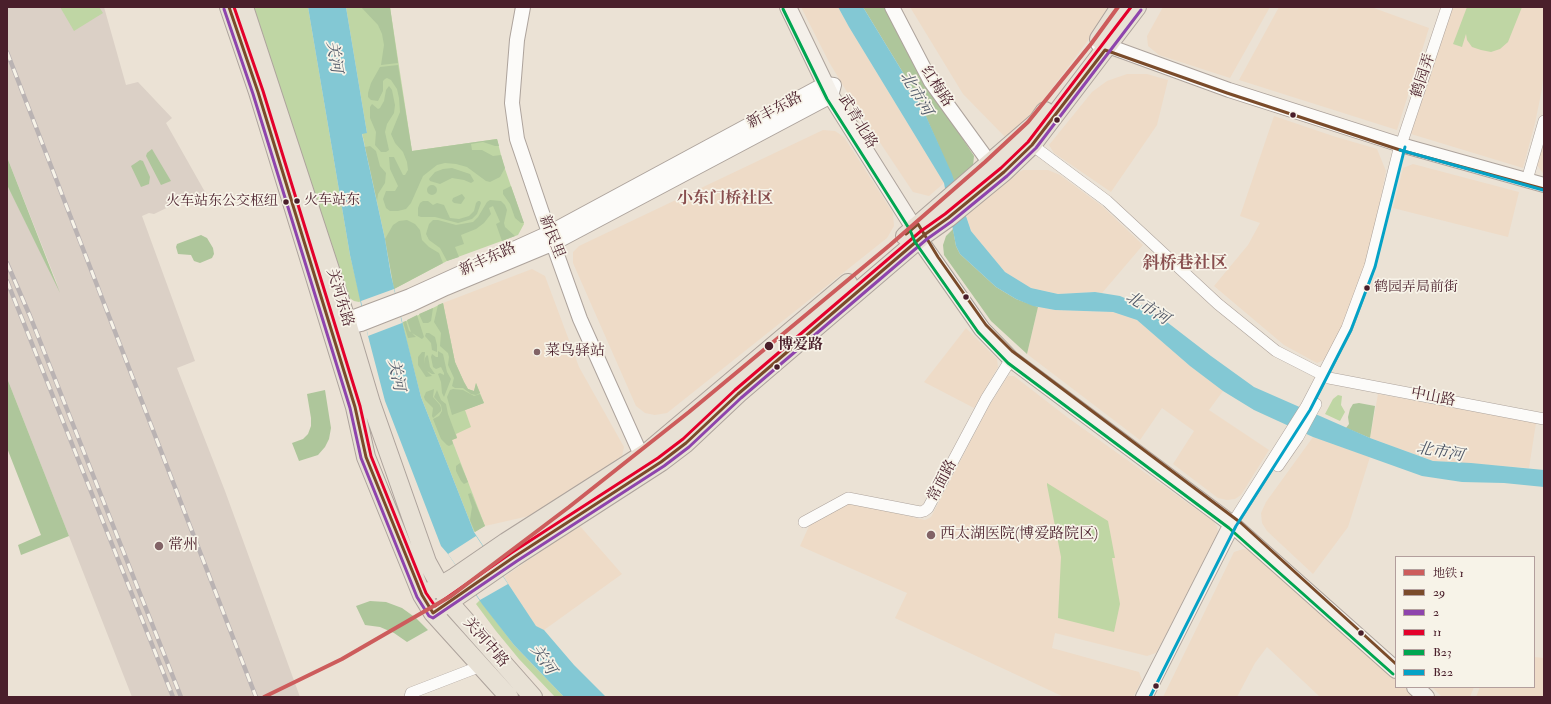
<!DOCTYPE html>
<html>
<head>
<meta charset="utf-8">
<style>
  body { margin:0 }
  #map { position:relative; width:1551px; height:704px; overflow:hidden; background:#ebe2d5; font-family:"IM FELL Double Pica","Noto Serif SC",serif }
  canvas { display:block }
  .frame { position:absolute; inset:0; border:8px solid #4a1f2b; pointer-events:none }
  .legend { position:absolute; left:1395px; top:556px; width:140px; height:132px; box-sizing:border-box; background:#f7f3e8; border:1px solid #b29e9c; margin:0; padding:5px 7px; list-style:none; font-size:12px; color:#4a1f2b }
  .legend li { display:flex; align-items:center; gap:8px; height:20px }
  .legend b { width:20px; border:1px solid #b29e9c }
</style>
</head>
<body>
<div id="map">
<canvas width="1551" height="704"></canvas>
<div class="frame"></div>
<ul class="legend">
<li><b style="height:5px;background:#cd5c5c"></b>地铁 1</li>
<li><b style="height:5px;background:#7a4b2a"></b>29</li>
<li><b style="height:5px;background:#8e44ad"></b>2</li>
<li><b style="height:5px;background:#e4002b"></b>11</li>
<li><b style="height:5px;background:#00a651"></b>B23</li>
<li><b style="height:5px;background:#04a2c6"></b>B22</li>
</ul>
</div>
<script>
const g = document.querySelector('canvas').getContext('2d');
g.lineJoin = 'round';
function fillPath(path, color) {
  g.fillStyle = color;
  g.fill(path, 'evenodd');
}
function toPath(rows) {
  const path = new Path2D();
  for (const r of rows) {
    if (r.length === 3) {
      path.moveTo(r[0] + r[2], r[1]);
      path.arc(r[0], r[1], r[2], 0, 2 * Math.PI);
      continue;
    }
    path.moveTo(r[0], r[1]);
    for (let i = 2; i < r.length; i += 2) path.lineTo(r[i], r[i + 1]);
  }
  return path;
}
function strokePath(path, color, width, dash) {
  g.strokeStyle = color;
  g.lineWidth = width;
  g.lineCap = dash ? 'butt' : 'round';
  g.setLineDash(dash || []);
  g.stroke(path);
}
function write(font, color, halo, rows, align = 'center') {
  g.font = font + ' "IM FELL Double Pica","Noto Serif SC",serif';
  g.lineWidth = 3.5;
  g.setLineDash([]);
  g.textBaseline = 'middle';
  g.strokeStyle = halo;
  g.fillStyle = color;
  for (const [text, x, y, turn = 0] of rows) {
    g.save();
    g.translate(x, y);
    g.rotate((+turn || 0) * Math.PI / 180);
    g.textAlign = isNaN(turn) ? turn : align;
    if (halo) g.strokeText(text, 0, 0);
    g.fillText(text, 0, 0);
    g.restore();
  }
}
fillPath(toPath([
  [801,7,838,7,849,27,944,183,929,196,913,192,853,102,829,62],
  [910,7,1113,7,1032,115,1007,139,963,94],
  [1163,7,1270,7,1230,78,1159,55,1148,46,1147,36],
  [1279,7,1371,7,1429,28,1397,130,1239,80],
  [1452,7,1544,7,1544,68,1542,89,1535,123,1523,168,1411,134],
  [1127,74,1147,74,1168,80,1157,125,1111,192,1054,153,1049,145,1092,92,1107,81],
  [1274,116,1333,136,1377,149,1386,171,1368,263,1344,328,1327,359,1317,363,1284,345,1214,286,1248,245,1260,223,1240,216],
  [823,130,835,131,844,137,893,213,894,226,887,238,667,413,655,415,645,413,636,406,573,263,573,252,579,246],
  [1544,141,1544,175,1537,165],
  [1413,164,1519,192,1508,237,1393,208,1403,168],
  [1023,170,1048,170,1060,175,1102,206,1143,245,1102,293,1095,292,1058,294,1031,288,1005,272,971,231,966,215,1010,177],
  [532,269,545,276,579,367,624,447,622,456,529,516,485,526,452,440,465,410,484,403,476,384,474,391,468,389,464,382,455,362,443,303],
  [1038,307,1055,310,1113,312,1137,320,1190,366,1223,391,1209,410,1269,450,1241,495,1235,499,1227,500,1218,498,1173,464,1194,431,1162,408,1140,440,1027,354],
  [966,328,997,359,998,367,974,408,924,382],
  [1008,376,1014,376,1067,417,1214,522,1217,527,1218,533,1217,539,1156,653,1147,656,1055,633,1052,648,1139,672,1142,680,1133,697,1064,697,895,618,907,593,800,546,810,524,849,502,925,520,931,517,989,406],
  [1378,394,1536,423,1529,468,1433,461,1370,438],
  [1313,437,1370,457,1348,527,1313,574,1267,531,1262,523,1261,513,1266,502],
  [579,525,622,574,544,630,536,627,504,577],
  [1243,549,1252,551,1396,680,1396,687,1404,687,1415,697,1320,697,1267,647,1255,663,1237,697,1163,697,1234,552],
  [1534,657,1544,658,1544,697,1476,697,1480,687,1534,687],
  [1432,687,1474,687,1470,697,1442,697]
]), '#eedbc7');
fillPath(toPath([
  [7,7,104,7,126,85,138,82,172,118,166,123,205,192,184,201,181,201,154,214,149,213,142,216,195,361,177,368,225,491,300,697,132,697,7,378,7,185,58,286,7,157]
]), '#dbd0c6');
fillPath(toPath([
  [60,7,99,7,103,13,74,31],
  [254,7,308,7,350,255,361,301,359,302,354,301,348,297],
  [346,7,390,7,412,151,497,139,503,163,524,224,518,235,447,261,394,289,385,239,362,133,367,133],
  [1467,7,1522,7,1508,42,1500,49,1491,52,1481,50,1472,47,1467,40,1466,34,1462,47,1453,44],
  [443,303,455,362,464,382,468,389,474,391,476,383,484,403,465,410,471,427,456,434,457,438,452,440,485,526,474,532,421,397,402,323],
  [1338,395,1342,396,1341,405,1345,412,1340,421,1325,414,1333,399],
  [1047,483,1108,521,1115,558,1112,558,1120,604,1114,632,1058,618,1061,557,1047,485],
  [480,600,514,645,564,697,555,697,519,659,496,631,476,604]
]), '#bfd6a4');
fillPath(toPath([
  [361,7,390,7,398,63,381,65,384,45,382,34,378,25],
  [863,7,884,7,926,82,974,156,973,166,954,181,916,94],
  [398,65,412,151,497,139,499,146,495,146,483,142,471,144,472,150,482,150,493,156,501,155,505,168,500,177,490,182,486,181,467,167,456,164,445,163,437,165,423,176,411,203,406,209,398,211,390,211,386,208,383,199,386,191,395,191,398,186,390,169,389,157,394,157,403,175,405,175,408,170,407,162,403,152,395,143,391,134,400,112,399,98,397,89,391,80,387,78,385,79,383,81,383,91,378,101,371,100,368,97,368,93,371,83,380,67],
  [389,86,392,90,395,105,394,113,387,124,385,132,389,150,386,152,381,152,375,145,376,132,370,118,370,107,372,104,378,109,380,108,384,101,386,90],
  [370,146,376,151,380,166,386,173,385,183,378,194,377,201,365,147],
  [152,149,171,181,161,185,146,156,147,153],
  [7,157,60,293,7,185],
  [140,160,143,161,150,177,149,184,141,187,131,166],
  [452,168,470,174,474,181,471,183,464,180,452,178,440,184,430,181,429,179,435,172,443,169],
  [432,190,5],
  [511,186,524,223,521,223,515,218,510,204,503,194,503,190],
  [462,194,465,198,461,204,454,203,452,201,453,198],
  [490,200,501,201,505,205,507,210,504,223,505,227,515,236,502,241,496,224,500,222,493,206,489,208,491,214,484,223,476,229,461,235,464,244,455,247,459,257,447,261,440,248,429,240,426,234,429,224,433,220,438,220,456,225,473,222,478,217,487,202],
  [423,201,428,201,433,205,437,203,444,205,450,218,459,219,469,216,474,211,476,203,478,201,480,201,481,203,477,214,472,219,458,223,435,217,421,217,418,216,418,208,420,203],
  [407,220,415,224,420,230,422,240,429,247,439,253,443,263,394,289,385,239,393,225,399,221],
  [953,229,956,246,960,254,996,287,1016,299,1038,307,1027,354,991,321,944,255,943,245,946,236],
  [201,235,207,238,213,248,214,254,212,258,200,263,194,261,191,255,178,254,176,247,177,244],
  [443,303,455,362,464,382,468,389,474,391,476,383,480,393,476,395,471,394,463,388,455,388,452,386,454,378,448,365,449,357,448,353,440,346,441,333,434,322,438,305],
  [433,308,431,321,428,323,423,323,419,314],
  [417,315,424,337,422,339,412,333,416,337,408,338,403,322,406,321,409,331,411,332,407,320],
  [426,333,429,333,435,337,437,345,437,352,432,350,431,343,425,336],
  [438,351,443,354,447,372,451,379,444,397,442,393,441,382,438,374,440,373,444,375,444,373,441,367,436,369,433,367,431,357,432,354,436,357,438,357],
  [422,352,425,352,424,364,425,358,427,355,428,356,430,367,435,374,432,374,427,371,432,376,426,377,418,365,418,357],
  [7,378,69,536,21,555,18,545,41,535,7,448],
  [434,389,433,397,440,405,441,408,441,411,433,418,432,416,433,408,425,400,424,397,426,392],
  [453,389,463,390,474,396,480,394,484,403,452,415,447,397,450,390],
  [325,390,331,428,329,439,325,447,318,455,299,461,292,443,303,439,308,434,311,426,311,418,307,394],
  [437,390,441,400,446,404,448,414,457,438,452,440,453,444,449,446,447,445,441,439,433,419,439,416,442,411,441,405,434,397],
  [1359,403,1375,406,1370,438,1346,428,1349,424,1348,417,1350,409,1353,404],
  [460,463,468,482,464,484,461,481,456,471,456,466],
  [471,493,485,526,475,532,470,520,472,507,468,494],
  [370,601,386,602,402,608,416,618,428,630,407,642,394,633,380,627,365,625,356,606]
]), '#aec69b');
fillPath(toPath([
  [308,7,346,7,367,133,362,134,385,239,391,275,403,325,421,397,474,532,536,626,544,630,574,665,606,697,564,697,514,645,482,604,448,554,441,546,385,401,368,336,350,255],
  [838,7,863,7,916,94,952,174,971,231,1005,272,1031,288,1058,294,1095,292,1120,296,1150,309,1211,356,1254,387,1295,405,1370,438,1433,461,1471,463,1544,470,1544,487,1504,483,1462,482,1422,476,1313,437,1254,410,1223,391,1190,366,1137,320,1113,312,1055,310,1033,306,1016,299,996,287,960,254,956,246,944,183,849,27]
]), '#83c8d4');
fillPath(toPath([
  [394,289,402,323,368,336,361,301],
  [476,536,508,584,480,600,448,554]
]), '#ebe2d5');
const minor = toPath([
  [1032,145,1107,201,1218,304,1276,351,1329,378,1544,419],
  [1527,180,1544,121],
  [1278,466,1298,437,1316,404],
  [804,522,848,498,920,512,924,511,928,508,986,399,1011,359],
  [1232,524,1306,407,1347,328,1370,266,1399,149,1401,145,1447,7],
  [410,697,411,693,481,666]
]);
const tertiary = toPath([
  [523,7,517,40,512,103,517,139,541,210,580,319,641,455],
  [892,7,931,82,989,162],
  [1098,44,1108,46,1229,90,1401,145,1544,185],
  [825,84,834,85,831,96,554,243,446,288,412,304,361,324,331,331,346,320,410,296,549,233,825,84]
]);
const secondary = toPath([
  [788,7,831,96,914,228,919,239,982,329,1011,359,1232,524,1396,670],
  [1415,687,1426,697],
  [1144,697,1232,524]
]);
const primary = toPath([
  [229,7,258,92,339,355,355,407,366,457,422,595,433,613,509,697],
  [244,7,342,306,371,403,427,562,449,602,533,697],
  [1099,39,1120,7],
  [905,236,1038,121,1045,111],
  [422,595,440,586,455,577,506,542,650,450,848,283],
  [433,613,514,557,661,462,686,443,738,394,924,235,948,218,1004,172,1032,145,1137,7]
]);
strokePath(minor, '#ada39c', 12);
strokePath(tertiary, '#ada39c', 16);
strokePath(secondary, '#ada39c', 18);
strokePath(primary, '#ada39c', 20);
strokePath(minor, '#fcfbf9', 11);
strokePath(tertiary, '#fcfbf9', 14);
strokePath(secondary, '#f4f0ea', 16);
strokePath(primary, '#e8e1d5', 18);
const rail = toPath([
  [7,52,256,697],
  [7,263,30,316,181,697],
  [7,281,173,697]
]);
strokePath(rail, '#bab3b3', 4.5);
strokePath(rail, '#f7f3e8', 3, [9]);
strokePath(toPath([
  [229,7,258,92,355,407,366,457,422,595,433,613,514,557,661,462,686,443,738,394,924,235,948,218,1004,172,1032,145,1105,50,1227,93,1403,151,1544,189],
  [906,234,918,224,938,257,986,325,1012,351,1241,523,1396,664]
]), '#7a4b2a', 3);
strokePath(toPath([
  [224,9,253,94,350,408,361,458,417,597,429,616,433,618,517,561,664,466,689,447,741,398,927,239,951,222,1007,176,1036,148,1141,10]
]), '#8e44ad', 3);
strokePath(toPath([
  [234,7,263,91,360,406,371,456,426,593,435,606,511,553,658,458,683,439,735,390,921,231,945,214,1001,168,1028,142,1131,7]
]), '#e4002b', 3);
strokePath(toPath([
  [783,9,827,99,910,230,915,242,978,332,1008,363,1229,528,1393,674]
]), '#00a651', 3);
strokePath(toPath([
  [1400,150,1543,190],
  [1150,697,1236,526,1310,410,1351,330,1375,267,1405,147]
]), '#04a2c6', 3);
strokePath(toPath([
  [264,697,342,659,451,596,569,507,689,412,890,245,985,162,1028,122,1091,44,1118,7]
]), '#cd5c5c', 4);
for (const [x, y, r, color] of [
  [1293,115,3.5,"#4a1f2b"],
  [1057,120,3.5,"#4a1f2b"],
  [297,201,3.5,"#4a1f2b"],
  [286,202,3.5,"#4a1f2b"],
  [1367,288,3.5,"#4a1f2b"],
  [966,297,3.5,"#4a1f2b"],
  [769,346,5,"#4a1f2b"],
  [537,352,4,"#826366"],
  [777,367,3.5,"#4a1f2b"],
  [931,535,5,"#826366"],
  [159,546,5,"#826366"],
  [1361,633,3.5,"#4a1f2b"],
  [1156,686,3.5,"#4a1f2b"]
]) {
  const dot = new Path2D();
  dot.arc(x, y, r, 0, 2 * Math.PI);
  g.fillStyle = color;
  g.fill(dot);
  strokePath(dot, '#f7f3e8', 1.5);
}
write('14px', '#4a1f2b', '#f7f3e8', [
  ["火车站东",304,201],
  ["火车站东公交枢纽",278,202,"right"],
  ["鹤园弄局前街",1374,288]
], 'left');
write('15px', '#4a1f2b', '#f7f3e8', [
  ["鹤园弄",1424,76,-72],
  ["红梅路",936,87,57],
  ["新丰东路",775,111,-28],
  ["武青北路",857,122,59],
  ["新民里",551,237,69],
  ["新丰东路",488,260,-24],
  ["关河东路",339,298,73],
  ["中山路",1433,398,11],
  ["常面路",943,481,-62],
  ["关河中路",485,643,49]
]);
write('bold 15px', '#4a1f2b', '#f7f3e8', [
  ["博爱路",778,346]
], 'left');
write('15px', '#4a1f2b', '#f7f3e8', [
  ["菜鸟驿站",545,352],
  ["西太湖医院(博爱路院区)",940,535],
  ["常州",168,546]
], 'left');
write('italic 16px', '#4e5666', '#f7f3e8', [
  ["关河",333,57,81],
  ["北市河",915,94,60],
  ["北市河",1147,309,32],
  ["关河",395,375,79],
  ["北市河",1440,453,10],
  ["关河",542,660,56]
]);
write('bold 16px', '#884e4e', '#f7f3e8', [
  ["小东门桥社区",725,200]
]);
write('bold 17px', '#884e4e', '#f7f3e8', [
  ["斜桥巷社区",1185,264]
]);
</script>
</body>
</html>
